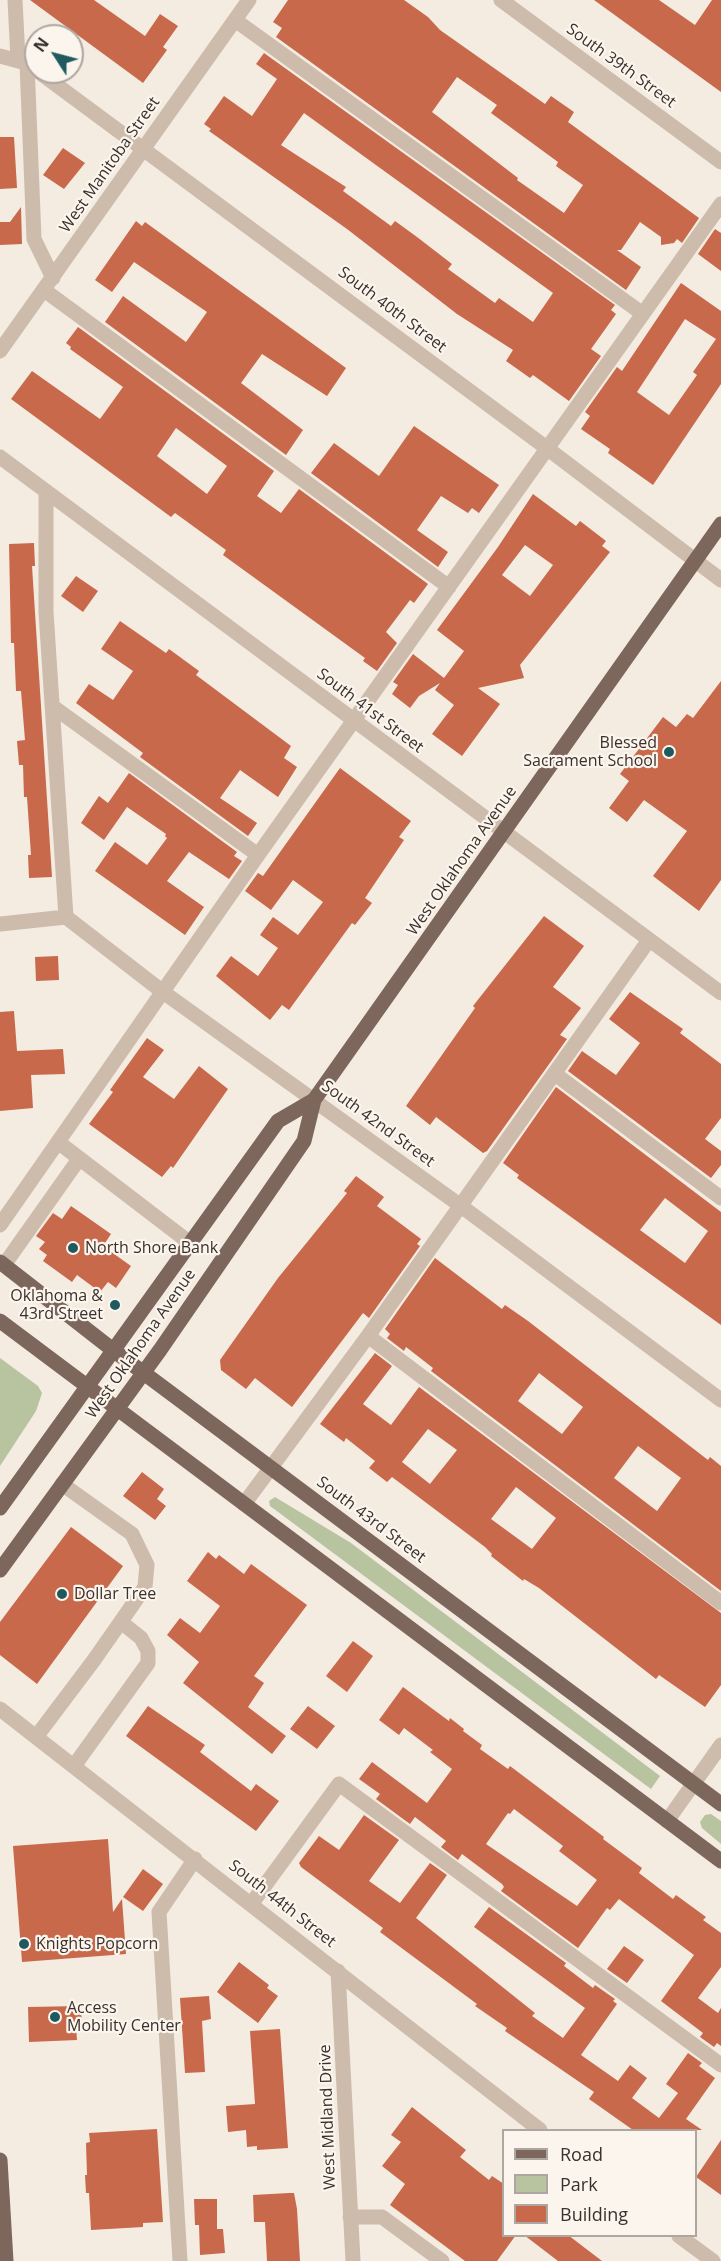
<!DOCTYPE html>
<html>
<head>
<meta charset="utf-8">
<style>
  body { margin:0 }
  #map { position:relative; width:721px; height:2261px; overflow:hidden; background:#f4ebe1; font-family:"Open Sans",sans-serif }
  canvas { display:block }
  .legend { position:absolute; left:502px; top:2129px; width:195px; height:108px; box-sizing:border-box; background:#fbf5ee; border:2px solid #aea6a0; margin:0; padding:8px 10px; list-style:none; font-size:18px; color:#3b302b }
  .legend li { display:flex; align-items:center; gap:12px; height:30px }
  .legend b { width:30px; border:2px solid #aea6a0 }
  .north { position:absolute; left:24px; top:24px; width:60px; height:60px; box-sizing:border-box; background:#fbf5ee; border:2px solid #aea6a0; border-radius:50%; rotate:306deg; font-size:16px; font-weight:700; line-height:24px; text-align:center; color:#3b302b }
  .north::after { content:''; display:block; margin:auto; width:21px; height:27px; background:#1f5a5e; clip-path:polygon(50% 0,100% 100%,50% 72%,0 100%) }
</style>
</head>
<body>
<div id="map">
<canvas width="721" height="2261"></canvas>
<ul class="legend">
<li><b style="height:8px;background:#7d675c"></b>Road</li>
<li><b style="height:16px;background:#b8c4a0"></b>Park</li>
<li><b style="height:16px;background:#c8694b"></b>Building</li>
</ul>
<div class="north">N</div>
</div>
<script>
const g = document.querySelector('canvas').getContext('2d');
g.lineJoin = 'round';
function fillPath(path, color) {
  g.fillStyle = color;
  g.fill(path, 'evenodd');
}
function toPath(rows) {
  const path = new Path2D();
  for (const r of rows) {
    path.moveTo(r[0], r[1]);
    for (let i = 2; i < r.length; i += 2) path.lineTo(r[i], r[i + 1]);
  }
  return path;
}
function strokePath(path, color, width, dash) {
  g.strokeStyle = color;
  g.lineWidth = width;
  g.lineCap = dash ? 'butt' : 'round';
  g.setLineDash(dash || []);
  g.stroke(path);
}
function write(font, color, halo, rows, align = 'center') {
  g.font = font + ' "Open Sans",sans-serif';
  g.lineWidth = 4.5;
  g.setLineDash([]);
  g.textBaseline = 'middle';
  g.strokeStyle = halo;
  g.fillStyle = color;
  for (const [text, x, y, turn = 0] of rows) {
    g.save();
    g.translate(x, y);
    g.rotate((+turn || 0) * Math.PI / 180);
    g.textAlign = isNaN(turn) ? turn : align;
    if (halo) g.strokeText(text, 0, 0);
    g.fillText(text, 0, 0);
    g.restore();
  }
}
fillPath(toPath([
  [0,1358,38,1386,42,1393,36,1411,0,1466],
  [275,1497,351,1543,660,1776,651,1789,270,1506,269,1501],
  [711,1814,721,1821,721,1844,702,1828,700,1822,705,1815]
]), '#b8c4a0');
fillPath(toPath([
  [30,0,94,0,145,36,160,14,178,26,163,47,167,50,143,83],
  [288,0,404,0,428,17,440,30,545,104,551,96,574,112,568,122,699,218,682,243,677,239,674,243,661,245,661,237,640,222,621,250,617,250,641,267,626,290,276,37,282,28,273,22],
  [457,77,497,105,491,113,558,162,556,166,583,185,564,213,517,180,518,178,432,112],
  [594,0,659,0,695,25,712,0,721,0,721,92],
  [264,53,615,305,611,310,616,314,591,349,601,356,569,401,533,375,530,378,506,361,513,350,457,314,347,229,209,131,211,129,204,124,224,96,252,116,277,79,256,64],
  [304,113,553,293,533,322,499,298,495,303,448,269,452,264,417,237,395,221,391,226,343,191,346,187,281,145],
  [0,137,14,137,17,188,0,189],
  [63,148,85,163,64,189,43,175],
  [21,207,22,244,0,245,0,222,10,222],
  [136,221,142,226,145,222,346,368,327,396,262,354,241,383,303,430,286,455,105,322,123,296,186,342,207,312,134,262,112,292,95,280],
  [715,229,721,233,721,271,698,254],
  [681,283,721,311,721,384,653,485,608,453,610,449,581,429,590,416,585,412,617,367,622,371],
  [685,319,716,339,693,372,697,375,669,415,637,392],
  [78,327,274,471,257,496,281,513,299,489,428,584,414,603,410,600,386,632,397,643,377,671,363,661,365,658,223,555,226,550,175,513,171,517,11,399,32,371,100,419,123,387,70,349,71,347,66,343],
  [176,428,227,466,207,494,157,456],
  [414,426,499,485,479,513,472,508,468,513,441,496,417,530,448,552,438,567,311,473,334,443,379,476],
  [533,494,576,526,580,521,606,541,602,546,610,552,520,665,524,678,478,688,500,704,462,756,432,734,454,705,435,690,440,683,419,696,410,708,392,694,398,685,393,682,413,654,444,678,464,651,437,630,498,547],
  [525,545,553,565,530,596,502,575],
  [34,543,35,566,32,566,52,877,29,878,28,855,31,855,27,797,24,797,23,765,19,765,17,741,25,740,21,691,16,691,14,643,11,643,9,544],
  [76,576,98,591,83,612,61,596],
  [120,621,166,653,169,649,199,671,196,675,291,746,284,758,297,767,278,797,240,770,220,798,257,823,248,836,140,757,143,753,76,703,89,684,113,700,133,671,101,649],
  [721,681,721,880,699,911,653,876,687,831,644,800,627,822,609,808,629,781,620,774,663,717,676,727,687,714,693,718],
  [340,768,411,821,399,837,404,840,365,898,372,903,355,925,352,923,289,1010,282,1005,270,1020,216,976,231,956,258,976,278,948,260,935,273,917,298,935,323,902,293,880,271,910,245,891,258,873,263,876],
  [129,773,237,852,234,856,242,861,229,879,189,852,167,881,204,907,185,935,95,871,115,842,147,865,167,838,165,836,166,834,127,807,104,840,81,823,99,796,108,803],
  [544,916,584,946,553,987,581,1008,560,1035,567,1039,487,1151,483,1153,436,1117,430,1125,406,1106,475,1008,473,1006],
  [58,956,59,980,36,981,35,957],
  [630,992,683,1029,680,1033,721,1064,721,1118,705,1139,721,1151,721,1165,711,1178,568,1071,582,1051,616,1075,640,1043,609,1019],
  [14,1011,17,1051,63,1049,65,1074,31,1075,33,1108,0,1111,0,1012],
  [147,1038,164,1050,143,1077,174,1099,199,1066,228,1089,173,1168,171,1166,162,1177,89,1124,113,1092,110,1090],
  [556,1087,721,1212,721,1325,517,1178,519,1175,503,1163],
  [665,1198,708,1231,685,1263,640,1230],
  [356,1176,384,1197,377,1206,421,1239,417,1244,420,1246,369,1318,363,1313,292,1407,255,1378,246,1389,221,1370,220,1360,278,1278,347,1193,344,1191],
  [71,1206,111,1234,103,1246,131,1266,116,1288,108,1282,100,1292,77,1275,72,1282,43,1261,47,1255,39,1249,45,1242,36,1236,53,1213,62,1219],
  [435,1258,502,1309,505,1305,528,1321,708,1460,710,1457,721,1466,721,1591,431,1371,433,1368,406,1347,404,1351,387,1338,390,1334,385,1329],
  [539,1373,583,1407,562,1434,518,1401],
  [638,1446,681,1478,657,1511,614,1478],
  [375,1353,392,1366,363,1404,391,1425,419,1387,721,1613,721,1685,705,1707,659,1675,656,1679,539,1588,524,1579,523,1581,491,1556,492,1554,485,1547,392,1477,387,1482,369,1468,375,1461,346,1438,344,1442,320,1424],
  [428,1429,457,1450,430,1484,402,1462],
  [516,1487,556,1518,532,1549,491,1519],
  [142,1472,164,1489,157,1499,166,1506,155,1520,123,1496],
  [71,1527,123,1566,37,1684,0,1655,0,1622],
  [208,1552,216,1559,219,1555,244,1574,251,1564,307,1605,254,1676,264,1683,248,1707,286,1736,272,1754,183,1683,199,1662,167,1635,180,1618,200,1633,220,1606,187,1581],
  [353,1641,373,1656,347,1692,326,1676],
  [403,1687,449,1721,450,1718,464,1729,463,1731,482,1745,480,1749,508,1769,510,1766,604,1837,603,1839,642,1868,639,1873,673,1899,676,1895,706,1917,703,1920,721,1933,721,1967,698,1998,718,2013,721,2008,721,2046,717,2043,714,2047,700,2037,703,2033,661,2001,694,1955,619,1899,610,1910,607,1908,578,1948,501,1891,504,1887,502,1884,462,1854,458,1860,441,1847,446,1841,415,1817,410,1824,376,1799,380,1794,359,1779,372,1762,427,1803,452,1769,430,1752,433,1750,404,1728,399,1735,379,1720],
  [514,1809,563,1846,559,1851,597,1880,577,1906,486,1844,508,1813,510,1814],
  [148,1706,205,1745,200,1752,251,1791,256,1784,279,1801,256,1831,126,1736],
  [308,1706,335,1726,317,1749,290,1729],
  [364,1815,399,1840,369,1881,400,1903,430,1863,447,1875,416,1918,535,2013,532,2016,563,2038,585,2008,474,1927,489,1907,566,1963,564,1966,593,1988,595,1985,615,1999,613,2001,617,2004,581,2055,618,2081,630,2065,647,2078,632,2098,659,2118,678,2093,666,2084,688,2053,702,2063,699,2066,715,2078,686,2119,702,2130,633,2130,589,2099,594,2092,505,2031,507,2028,475,2006,477,2004,380,1932,383,1928,301,1867,299,1863,319,1836,339,1850],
  [108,1839,113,1912,122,1899,126,1954,22,1962,13,1846],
  [143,1869,163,1884,143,1911,123,1897],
  [624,1946,644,1960,627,1983,607,1969],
  [239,1962,269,1985,267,1988,278,1996,258,2023,217,1992],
  [209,1996,211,2019,202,2021,205,2072,185,2073,180,1998],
  [81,2006,82,2027,76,2027,77,2040,29,2042,28,2007],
  [280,2029,288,2148,257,2150,257,2146,247,2147,246,2130,228,2132,226,2106,255,2104,250,2031],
  [412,2107,466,2150,460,2157,489,2180,492,2176,504,2184,504,2235,516,2235,497,2261,465,2261,390,2205,405,2184,382,2166,401,2142,391,2135],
  [157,2129,163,2222,143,2223,143,2227,91,2230,89,2193,86,2193,85,2175,87,2175,86,2143,90,2142,89,2133],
  [721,2140,721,2195,696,2177],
  [289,2193,294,2193,297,2209,300,2261,267,2261,265,2222,254,2222,253,2195],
  [194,2199,217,2199,217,2229,223,2229,225,2253,200,2255,199,2225,195,2225],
  [524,2235,568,2235,602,2261,558,2261]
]), '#c8694b');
strokePath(toPath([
  [15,0,18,59],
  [501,0,721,162],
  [235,20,643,314],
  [0,56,26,63],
  [27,63,34,239,53,278],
  [39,72,548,449,721,580],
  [44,290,449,587],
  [0,351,249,0],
  [0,457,721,993],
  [46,491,46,612,66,917],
  [52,706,258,855],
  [0,924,66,917,163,992,461,1206,721,1400],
  [555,1074,721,1198],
  [58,1142,190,1243],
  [0,1225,258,855,721,204],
  [4,1265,79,1159],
  [368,1336,721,1603],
  [244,1504,368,1336,649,940],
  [0,1709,540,2130],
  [36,1737,94,1660,145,1587,147,1565,132,1534,62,1484],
  [74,1766,148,1663,148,1651,141,1638,121,1622],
  [667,1821,721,1745],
  [252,1903,339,1784,721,2065],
  [338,1971,353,2261],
  [350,2217,382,2217,442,2261],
  [679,2236,713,2261],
  [180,2261,159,1912,195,1859]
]), '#cdbbac', 15);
strokePath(toPath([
  [0,1262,113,1350,721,1804],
  [0,1321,721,1861],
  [0,1508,278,1121,314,1100],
  [0,1570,160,1350,304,1141,314,1100,721,524],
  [0,2160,6,2261]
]), '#7d675c', 15);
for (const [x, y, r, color] of [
  [669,752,6,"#1f5a5e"],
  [73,1248,6,"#1f5a5e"],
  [115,1305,6,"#1f5a5e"],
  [62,1594,6,"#1f5a5e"],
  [24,1944,6,"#1f5a5e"],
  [55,2017,6,"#1f5a5e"]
]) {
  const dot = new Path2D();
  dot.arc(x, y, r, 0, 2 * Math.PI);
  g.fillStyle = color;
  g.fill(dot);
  strokePath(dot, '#fbf5ee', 2);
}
write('16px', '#3b302b', '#fbf5ee', [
  ["South 39th Street",621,66,36],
  ["West Manitoba Street",110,165,-55],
  ["South 40th Street",392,310,37],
  ["South 41st Street",370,711,37],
  ["West Oklahoma Avenue",462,861,-55],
  ["South 42nd Street",378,1124,36],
  ["West Oklahoma Avenue",141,1344,-55],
  ["South 43rd Street",371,1520,37],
  ["South 44th Street",282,1904,38],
  ["West Midland Drive",328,2117,-92]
]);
write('16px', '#3b302b', '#fbf5ee', [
  ["Blessed",657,743,"right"],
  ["Sacrament School",657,761,"right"],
  ["North Shore Bank",85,1248],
  ["Oklahoma &",103,1296,"right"],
  ["43rd Street",103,1314,"right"],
  ["Dollar Tree",74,1594],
  ["Knights Popcorn",36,1944],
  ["Access",67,2008],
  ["Mobility Center",67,2026]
], 'left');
</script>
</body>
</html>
